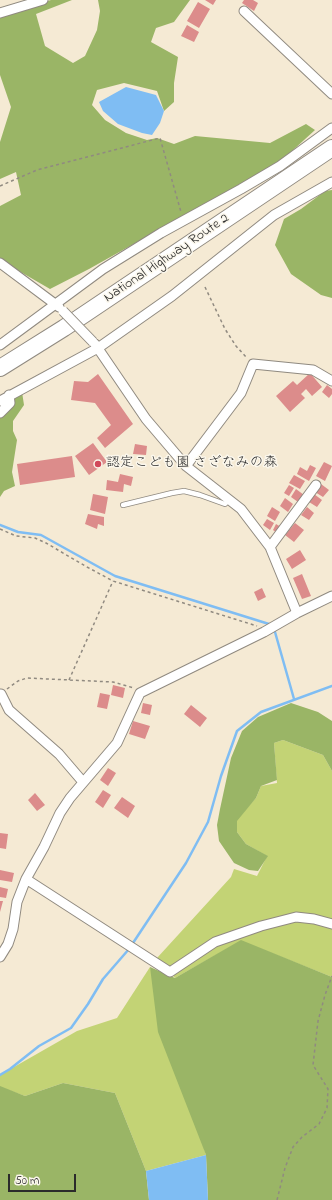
<!DOCTYPE html>
<html>
<head>
<meta charset="utf-8">
<style>
  body { margin:0 }
  #map { position:relative; width:332px; height:1200px; overflow:hidden; background:#f5ead4; font-family:"Indie Flower",sans-serif }
  canvas { display:block }
  .scale { position:absolute; left:8px; top:1174px; width:68px; height:18px; box-sizing:border-box; border:2px solid #2b2b2b; border-top:0; padding-left:5px; font-size:12px; line-height:14px; white-space:nowrap; color:#2b2b2b; -webkit-text-stroke:3px #fbf7ec; paint-order:stroke }
</style>
</head>
<body>
<div id="map">
<canvas width="332" height="1200"></canvas>
<div class="scale">50 m</div>
</div>
<script>
const g = document.querySelector('canvas').getContext('2d');
g.lineJoin = 'round';
function fillPath(path, color) {
  g.fillStyle = color;
  g.fill(path, 'evenodd');
}
function toPath(rows) {
  const path = new Path2D();
  for (const r of rows) {
    path.moveTo(r[0], r[1]);
    for (let i = 2; i < r.length; i += 2) path.lineTo(r[i], r[i + 1]);
  }
  return path;
}
function strokePath(path, color, width, dash) {
  g.strokeStyle = color;
  g.lineWidth = width;
  g.lineCap = dash ? 'butt' : 'round';
  g.setLineDash(dash || []);
  g.stroke(path);
}
function write(font, color, halo, rows, align = 'center') {
  g.font = font + ' "Indie Flower","Klee One",sans-serif';
  g.lineWidth = 3;
  g.setLineDash([]);
  g.textBaseline = 'middle';
  g.strokeStyle = halo;
  g.fillStyle = color;
  for (const [text, x, y, turn = 0] of rows) {
    g.save();
    g.translate(x, y);
    g.rotate((+turn || 0) * Math.PI / 180);
    g.textAlign = isNaN(turn) ? turn : align;
    if (halo) g.strokeText(text, 0, 0);
    g.fillText(text, 0, 0);
    g.restore();
  }
}
fillPath(toPath([
  [283,740,323,755,332,771,332,977,241,941,175,978,157,958,231,877,234,869,257,876,267,856,246,844,237,832,234,822,256,798,261,786,277,783,274,743],
  [150,967,206,1155,146,1171,115,1093,63,1083,25,1096,0,1087,0,1075,77,1031,117,1018]
]), '#c3d375');
fillPath(toPath([
  [51,0,72,0,36,14,45,46,73,63,85,56,97,30,100,11,98,0,190,0,174,22,156,28,151,42,178,57,174,83,174,102,164,111,157,91,124,83,97,90,92,105,105,120,126,133,147,140,157,138,174,144,195,136,270,143,306,124,315,130,280,162,89,269,50,289,0,260,0,206,21,195,16,172,0,179,0,142,11,107,0,75,0,15],
  [332,190,332,298,321,295,291,274,275,245,284,219,301,209,325,191],
  [22,392,24,405,13,421,13,431,17,440,12,472,15,486,4,491,0,497,0,414,14,398],
  [291,703,318,712,332,721,332,771,323,755,283,740,274,743,277,780,261,786,256,798,237,821,237,832,246,844,268,856,258,871,249,870,234,863,219,841,217,825,220,809,231,758,242,731,258,717],
  [241,940,332,977,332,1200,208,1200,206,1155,158,1032,150,967,175,978],
  [63,1083,115,1093,146,1171,149,1200,0,1200,0,1086,25,1096]
]), '#9ab566');
fillPath(toPath([
  [126,87,156,95,164,111,160,123,152,135,142,133,118,124,103,111,99,102],
  [206,1155,208,1200,149,1200,146,1171]
]), '#7fbdf3');
strokePath(toPath([
  [0,525,18,532,41,535,115,576,269,624],
  [275,632,294,699],
  [0,1075,10,1069,39,1046,71,1028,88,1004,103,979,129,949,186,863,208,822,221,776,237,731,261,712,332,686]
]), '#7fbdf3', 2.5);
fillPath(toPath([
  [205,0,216,0,213,5],
  [244,0,253,0,258,3,254,11,242,3],
  [198,2,210,9,199,28,187,21],
  [187,25,199,32,194,42,181,36],
  [310,373,322,387,312,396,306,389,301,394,305,398,290,412,276,396,293,381,297,385],
  [98,374,133,424,105,448,97,438,111,425,95,403,71,400,74,381,88,382],
  [327,385,332,389,332,394,329,398,322,392],
  [93,443,107,462,89,475,75,456],
  [135,444,147,446,146,455,133,454],
  [72,456,75,477,20,485,17,464],
  [324,462,332,466,325,481,316,476],
  [310,465,316,468,309,481,297,474,300,467,307,471],
  [120,474,133,477,131,486,124,484,123,492,106,490,107,480,118,482],
  [294,475,305,481,300,489,289,483],
  [321,484,329,490,323,497,315,492],
  [289,485,294,488,289,496,284,493],
  [296,489,304,495,298,502,291,497],
  [93,494,108,497,105,514,90,510],
  [314,494,322,500,317,507,309,502],
  [285,498,293,504,288,512,280,506],
  [272,507,280,512,275,521,267,516],
  [307,507,314,513,309,520,301,515],
  [88,514,104,517,104,526,98,524,97,529,85,524],
  [267,519,274,523,270,530,263,525],
  [295,523,304,530,294,542,285,535],
  [276,524,281,527,277,533,273,530],
  [300,550,306,560,292,569,286,559],
  [302,574,311,596,302,599,293,578],
  [262,588,266,597,258,601,254,592],
  [113,685,125,688,123,698,111,695],
  [100,693,110,695,107,709,97,707],
  [143,703,152,705,150,715,141,713],
  [191,705,207,718,200,727,184,714],
  [133,721,150,726,145,739,129,734],
  [108,768,116,773,108,786,100,780],
  [103,790,111,795,103,808,95,802],
  [35,793,45,805,37,811,28,800],
  [122,797,135,806,128,818,114,808],
  [0,833,8,834,6,849,0,848],
  [0,870,14,873,12,882,0,880],
  [0,887,8,889,6,898,0,897],
  [0,901,3,901,0,912]
]), '#dc8c8b');
const lane = toPath([
  [123,505,172,493,184,491,200,495,225,504,229,500]
]);
const street = toPath([
  [244,11,332,94],
  [0,13,43,0],
  [0,263,59,307],
  [95,344,146,419,186,466,241,509,270,547,297,613],
  [0,345,103,269,161,233,241,189,280,166,332,128],
  [0,401,98,348,172,296,274,215,332,182],
  [0,413,10,403,9,395],
  [186,466,241,393,253,364,313,370,332,381],
  [270,547,316,485],
  [1,694,9,710,59,754,83,782],
  [26,879,170,972,215,942,261,926,296,917,314,919,332,924],
  [0,957,8,944,13,929,17,902,26,879,44,847,60,813,70,798,117,743,140,693,264,632,297,613,332,596]
]);
const highway = toPath([
  [0,368,64,328,332,148]
]);
strokePath(lane, '#908a80', 6);
strokePath(street, '#908a80', 11);
strokePath(highway, '#908a80', 18);
strokePath(toPath([
  [0,186,37,170,160,138,181,212],
  [205,287,225,329,236,346,246,357],
  [0,529,16,536,35,538,46,543,87,567,113,581,257,626],
  [69,680,113,581],
  [7,689,18,681,27,678,113,682,134,688],
  [277,1200,285,1168,293,1147,302,1137,319,1124,327,1108,328,1089,313,1065,318,1021,325,995,332,976]
]), '#908a80', 1.5, [3, 3]);
strokePath(lane, '#fff', 4.5);
strokePath(street, '#fff', 9);
strokePath(highway, '#fff', 16);
const streetBridge = toPath([
  [63,311,93,342]
]);
strokePath(streetBridge, '#908a80', 11, []);
strokePath(streetBridge, '#fff', 9);
for (const [x, y, r, color] of [
  [98,464,4,"#d1495b"]
]) {
  const dot = new Path2D();
  dot.arc(x, y, r, 0, 2 * Math.PI);
  g.fillStyle = color;
  g.fill(dot);
  strokePath(dot, '#fbf7ec', 1.5);
}
write('14px', '#2b2b2b', '#fbf7ec', [
  ["National Highway Route 2",167,259,-34]
]);
write('14px', '#2b2b2b', '#fbf7ec', [
  ["認定こども園 さざなみの森",106,464]
], 'left');
</script>
</body>
</html>
